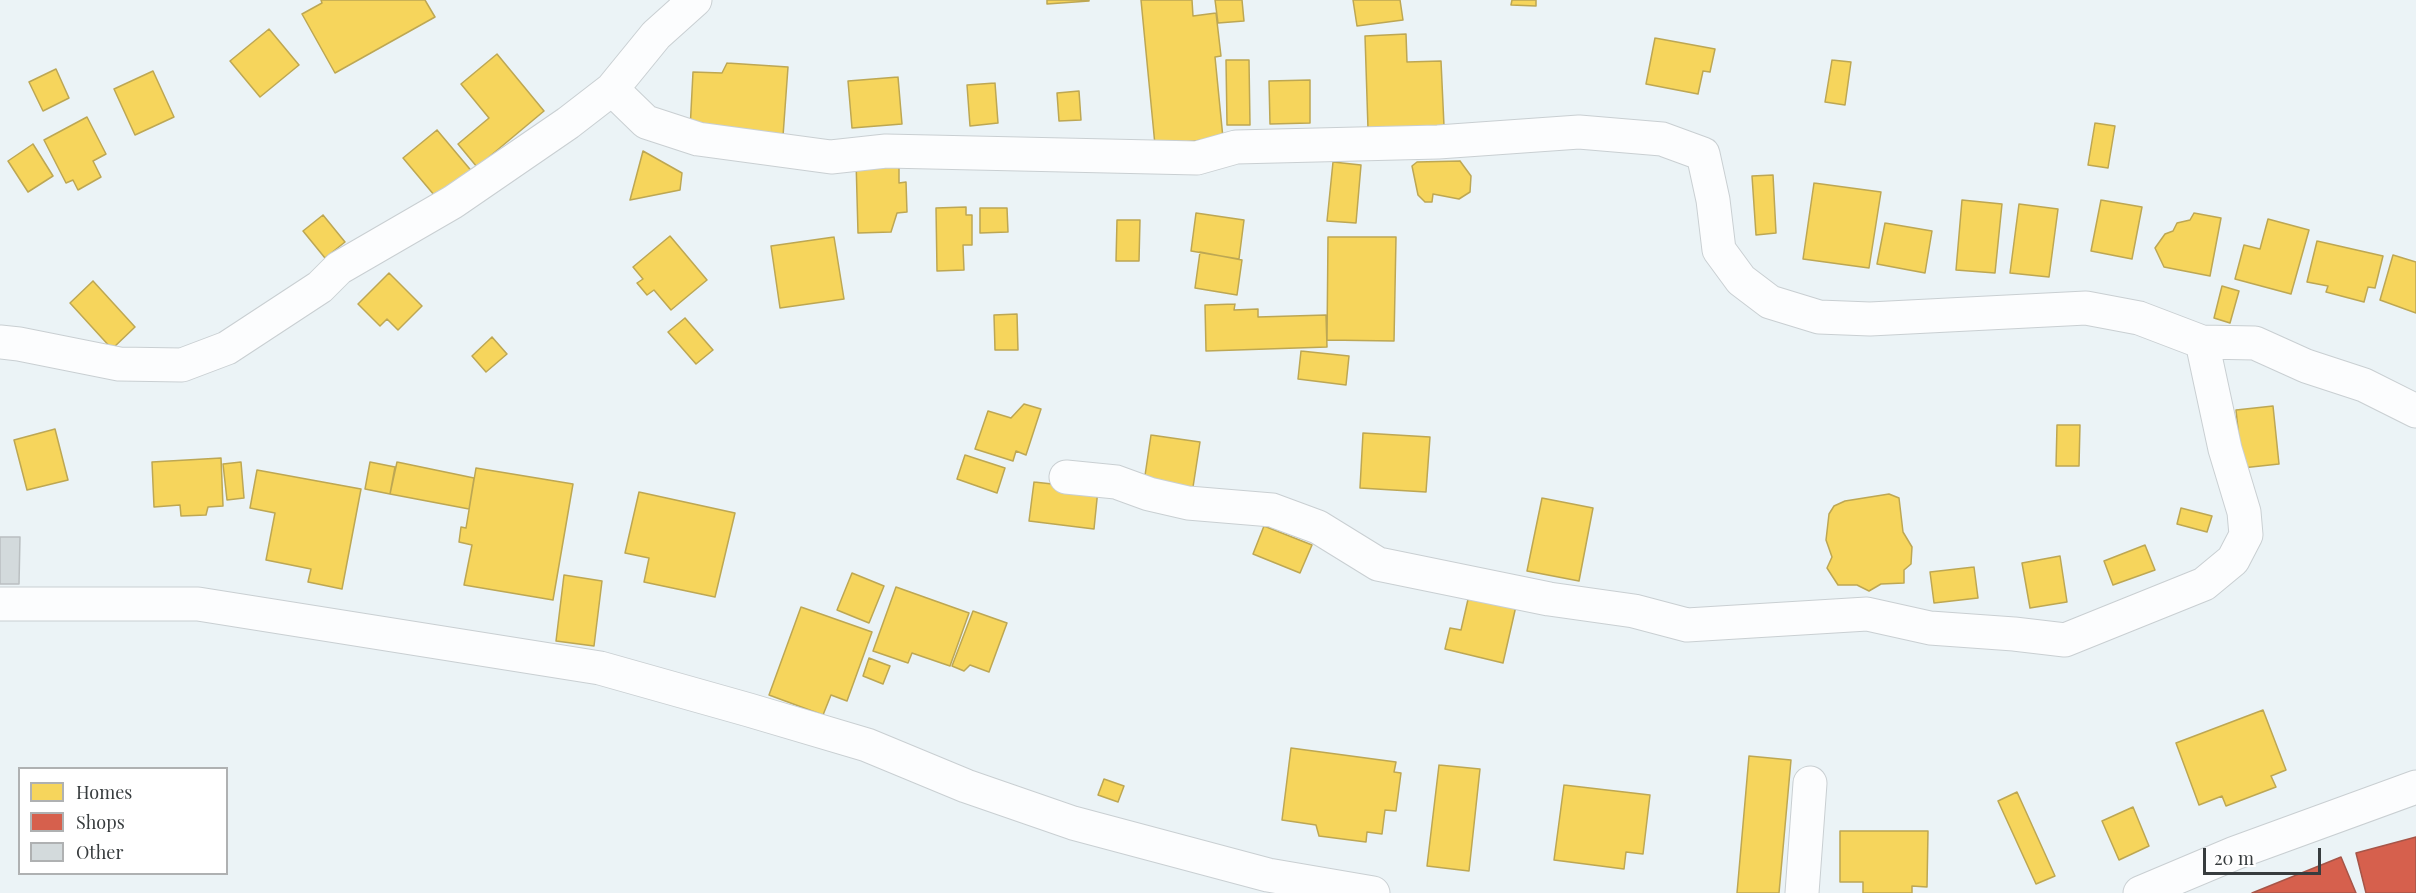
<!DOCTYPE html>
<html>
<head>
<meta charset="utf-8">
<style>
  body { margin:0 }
  #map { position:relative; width:2416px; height:893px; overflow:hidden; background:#ebf3f6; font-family:"Playfair Display",serif }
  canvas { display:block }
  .legend { position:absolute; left:18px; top:767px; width:210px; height:108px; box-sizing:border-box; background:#fff; border:2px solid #afb1b2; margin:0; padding:8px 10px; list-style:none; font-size:18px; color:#373c3e }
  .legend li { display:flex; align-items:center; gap:12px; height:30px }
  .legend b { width:30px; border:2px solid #afb1b2 }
  .scale { position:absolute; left:2203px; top:848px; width:118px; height:27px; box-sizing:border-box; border:3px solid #373c3e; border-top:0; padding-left:8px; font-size:18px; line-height:21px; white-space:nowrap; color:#373c3e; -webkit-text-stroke:4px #fff; paint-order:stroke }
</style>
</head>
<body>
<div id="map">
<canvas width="2416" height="893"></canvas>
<ul class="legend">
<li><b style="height:16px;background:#f6d55c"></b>Homes</li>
<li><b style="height:16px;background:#d6604d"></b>Shops</li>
<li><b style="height:16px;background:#d3dadc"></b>Other</li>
</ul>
<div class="scale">20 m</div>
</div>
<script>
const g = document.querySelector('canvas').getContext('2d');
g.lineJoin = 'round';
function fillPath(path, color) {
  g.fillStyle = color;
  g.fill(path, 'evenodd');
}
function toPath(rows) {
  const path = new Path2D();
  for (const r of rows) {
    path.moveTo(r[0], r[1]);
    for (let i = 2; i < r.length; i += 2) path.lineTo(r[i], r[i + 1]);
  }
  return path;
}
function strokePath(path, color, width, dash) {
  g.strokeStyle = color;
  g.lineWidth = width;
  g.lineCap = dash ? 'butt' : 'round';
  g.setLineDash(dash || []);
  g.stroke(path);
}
const homes = toPath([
  [321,0,425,0,435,17,335,73,302,14,322,3,321,0],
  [1047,0,1089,0,1089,1,1047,4,1047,0],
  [1141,0,1192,0,1193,16,1216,13,1221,56,1215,57,1223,138,1155,145,1141,0],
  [1215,0,1242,0,1244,21,1218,23,1215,0],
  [1353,0,1400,0,1403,20,1357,26,1353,0],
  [1512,0,1536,0,1536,6,1511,5,1512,0],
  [269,29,299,65,260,97,230,61,269,29],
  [1406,34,1407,62,1441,61,1444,126,1368,129,1365,36,1406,34],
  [1655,38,1715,49,1710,72,1703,71,1698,94,1646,84,1655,38],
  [497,54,544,111,477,167,458,144,489,118,461,84,497,54],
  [1226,60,1249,60,1250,125,1227,125,1226,60],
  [1832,60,1851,62,1845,105,1825,102,1832,60],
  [727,63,788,67,783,136,690,130,693,72,722,73,727,63],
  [56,69,69,98,43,111,29,82,56,69],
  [153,71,174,117,135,135,114,89,153,71],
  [898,77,902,124,852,128,848,81,898,77],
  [1310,80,1310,123,1270,124,1269,81,1310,80],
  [995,83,998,123,970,126,967,85,995,83],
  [1079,91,1081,120,1059,121,1057,93,1079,91],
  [87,117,106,154,93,161,101,177,78,190,73,180,66,183,44,140,87,117],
  [2095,123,2115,126,2108,168,2088,165,2095,123],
  [437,130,474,174,440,202,403,158,437,130],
  [33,144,53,176,28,192,8,161,33,144],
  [643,151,682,173,680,190,630,200,643,151],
  [899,158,899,183,906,182,907,212,897,213,891,232,858,233,856,160,899,158],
  [1460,161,1471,176,1470,192,1459,199,1433,194,1432,202,1425,202,1418,195,1412,166,1417,162,1460,161],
  [1333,162,1361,165,1356,223,1327,221,1333,162],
  [1773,175,1776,233,1756,235,1752,176,1773,175],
  [1814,183,1881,192,1869,268,1803,259,1814,183],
  [1962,200,2002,204,1995,273,1956,270,1962,200],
  [2101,200,2142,207,2132,259,2091,251,2101,200],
  [2019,204,2058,209,2049,277,2010,273,2019,204],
  [966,207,966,215,972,215,972,245,963,245,964,270,937,271,936,208,966,207],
  [980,208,1007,208,1008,232,980,233,980,208],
  [1196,213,1244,220,1239,259,1191,251,1196,213],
  [2194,213,2221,218,2210,276,2164,267,2155,248,2165,234,2173,231,2177,223,2190,220,2194,213],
  [323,215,345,242,325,258,303,231,323,215],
  [2268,219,2309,230,2291,294,2235,279,2244,245,2260,249,2268,219],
  [1117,220,1140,220,1139,261,1116,261,1117,220],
  [1885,223,1932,231,1925,273,1877,264,1885,223],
  [670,236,707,280,671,310,654,290,647,295,637,283,643,279,633,267,670,236],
  [834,237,844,299,780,308,771,246,834,237],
  [1328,237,1396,237,1394,341,1327,340,1328,237],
  [2317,241,2383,256,2375,288,2368,287,2364,302,2326,292,2328,286,2307,282,2317,241],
  [1200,252,1242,260,1237,295,1195,288,1200,252],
  [2393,255,2416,262,2416,313,2380,300,2393,255],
  [389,273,422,306,398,330,387,319,380,326,358,304,389,273],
  [93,281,135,327,112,349,70,303,93,281],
  [2222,286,2239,291,2230,323,2214,318,2222,286],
  [1235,304,1234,310,1258,309,1258,317,1326,315,1327,347,1206,351,1205,305,1235,304],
  [1017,314,1018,350,995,350,994,315,1017,314],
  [685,318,713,350,696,364,668,332,685,318],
  [492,337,507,354,486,372,472,356,492,337],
  [1301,351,1349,356,1346,385,1298,379,1301,351],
  [1024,404,1041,409,1026,455,1016,451,1013,461,975,449,988,411,1011,418,1024,404],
  [2273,406,2279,464,2242,468,2236,410,2273,406],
  [2057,425,2080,425,2079,466,2056,466,2057,425],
  [55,429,68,480,27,490,14,440,55,429],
  [1363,433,1430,437,1426,492,1360,488,1363,433],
  [1151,435,1200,442,1193,487,1143,489,1151,435],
  [965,455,1005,468,997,493,957,479,965,455],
  [221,458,223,506,208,507,206,515,181,516,180,505,154,507,152,462,221,458],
  [241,462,244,498,227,500,223,464,241,462],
  [370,462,395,467,390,494,365,489,370,462],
  [397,462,474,478,469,509,390,494,397,462],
  [476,468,573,484,553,600,464,585,472,545,459,542,461,527,466,528,476,468],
  [257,470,361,489,342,589,308,582,311,569,266,560,275,513,250,508,257,470],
  [1034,482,1098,489,1094,529,1029,521,1034,482],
  [639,492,735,513,715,597,644,582,649,558,625,553,639,492],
  [1889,494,1899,498,1903,532,1912,547,1911,564,1904,570,1904,583,1881,584,1869,591,1857,585,1838,585,1827,568,1832,557,1826,540,1829,514,1834,506,1845,501,1889,494],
  [1542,498,1593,508,1579,581,1527,571,1542,498],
  [2181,508,2212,516,2207,532,2177,524,2181,508],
  [1264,526,1312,545,1300,573,1253,554,1264,526],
  [2145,545,2155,570,2113,585,2104,561,2145,545],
  [2060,556,2067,602,2030,608,2022,563,2060,556],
  [1974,567,1978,598,1934,603,1930,572,1974,567],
  [852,573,884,586,869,623,837,610,852,573],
  [564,575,602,581,594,646,556,641,564,575],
  [896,587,969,613,950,666,912,653,908,663,873,651,896,587],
  [1469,595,1516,606,1503,663,1445,649,1450,628,1461,630,1469,595],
  [801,607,872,632,847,701,831,695,823,715,769,695,801,607],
  [973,611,1007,623,989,672,970,665,964,671,952,666,973,611],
  [869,658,890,666,883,684,863,676,869,658],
  [2263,710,2286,770,2271,776,2276,787,2226,806,2222,796,2199,805,2176,743,2263,710],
  [1291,748,1396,762,1394,772,1401,773,1396,811,1385,810,1382,834,1367,832,1366,842,1319,836,1316,825,1282,820,1291,748],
  [1749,756,1791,760,1779,893,1737,893,1749,756],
  [1439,765,1480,769,1469,871,1427,866,1439,765],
  [1104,779,1124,786,1118,802,1098,795,1104,779],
  [1564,785,1650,795,1643,854,1626,852,1624,869,1554,860,1564,785],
  [2017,792,2055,876,2036,884,1998,801,2017,792],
  [2133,807,2149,846,2119,860,2102,821,2133,807],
  [1840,831,1928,831,1927,887,1912,886,1912,893,1863,893,1863,882,1840,882,1840,831]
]);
fillPath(homes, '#f6d55c');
strokePath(homes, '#bda753', 1.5);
const shops = toPath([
  [2416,837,2416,893,2366,893,2356,853,2416,837],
  [2341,857,2356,893,2252,893,2341,857]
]);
fillPath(shops, '#d6604d');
strokePath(shops, '#a65548', 1.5);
const building = toPath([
  [0,537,20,537,19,584,0,584,0,537]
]);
fillPath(building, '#d3dadc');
strokePath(building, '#babfc1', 1.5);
const minor = toPath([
  [612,89,656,35,695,0],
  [0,342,19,344,119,364,182,365,227,348,320,287,339,268,453,202,568,123,612,89,646,122,698,139,831,157,886,151,1197,158,1236,147,1438,142,1579,132,1662,139,1703,154,1713,200,1719,250,1741,280,1770,302,1819,317,1870,319,2086,308,2139,318,2202,342,2255,343,2306,366,2364,385,2416,411],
  [1066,477,1116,482,1149,494,1188,503,1272,510,1318,527,1378,564,1549,599,1634,611,1687,625,1867,614,1930,628,2014,634,2065,640,2204,584,2233,560,2246,535,2244,512,2225,449,2202,342],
  [0,604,198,604,600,668,749,710,867,745,966,786,1073,823,1268,875,1373,893],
  [1802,893,1810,783],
  [2140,893,2235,853,2416,787]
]);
strokePath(minor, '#c9cfd2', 35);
strokePath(minor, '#fcfdfe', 33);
</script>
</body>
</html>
